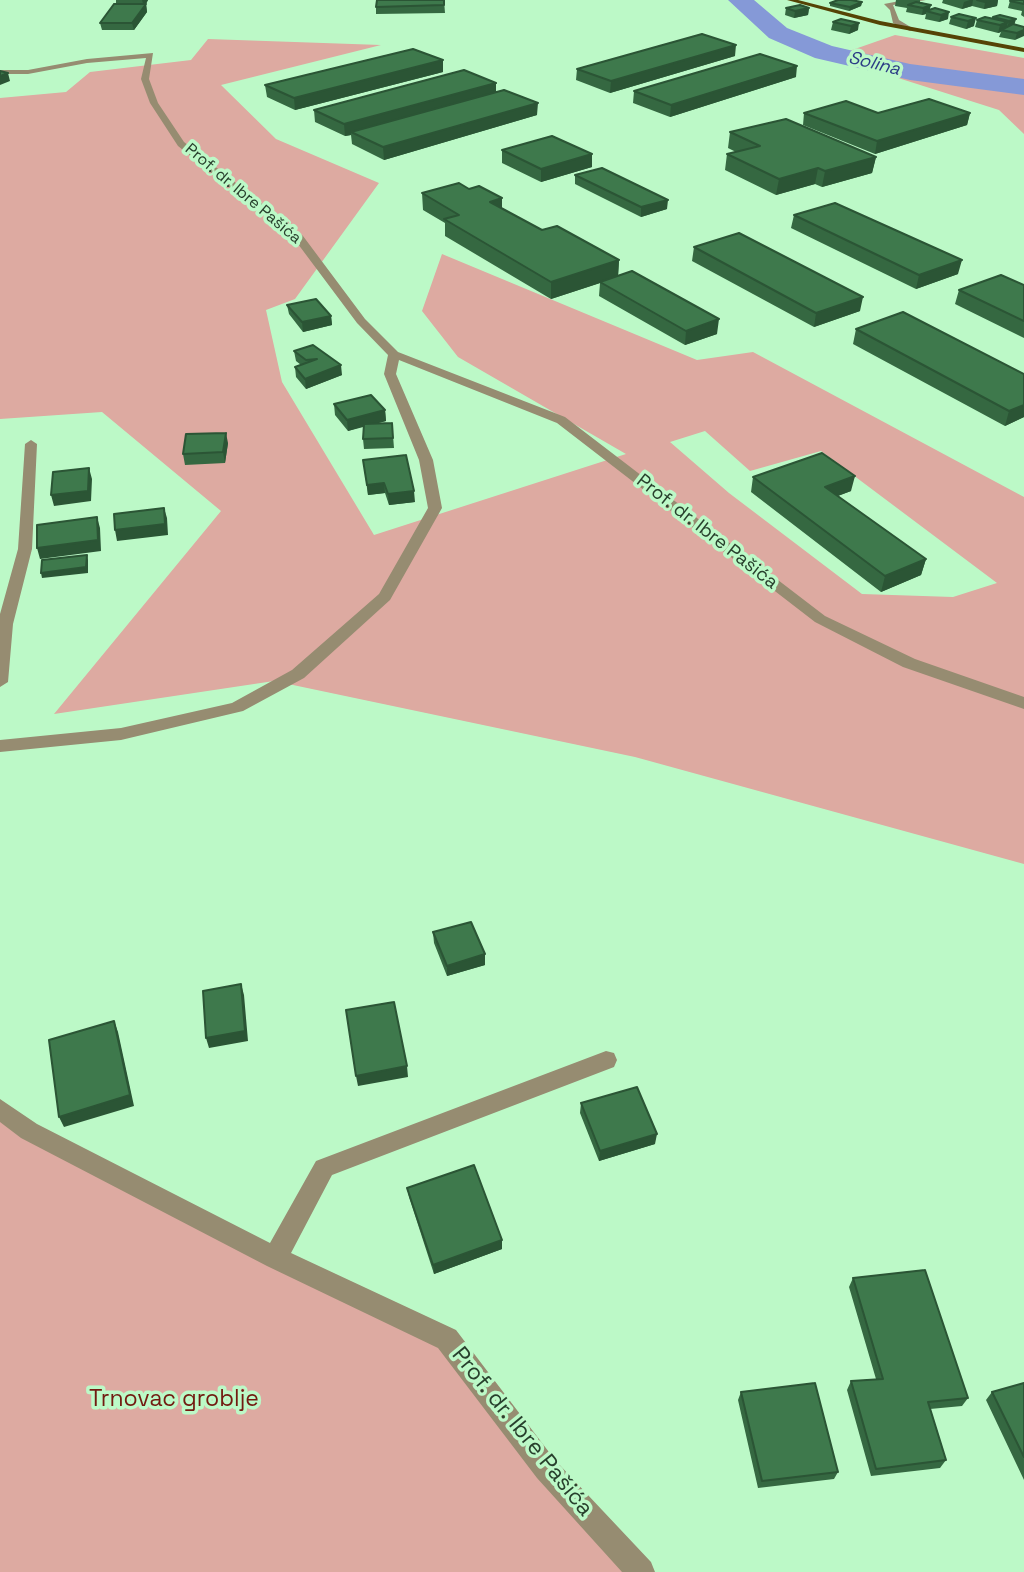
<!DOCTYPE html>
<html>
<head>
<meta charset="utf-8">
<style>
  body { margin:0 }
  canvas { display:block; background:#bcf9c7 }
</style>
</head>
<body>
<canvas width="1024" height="1572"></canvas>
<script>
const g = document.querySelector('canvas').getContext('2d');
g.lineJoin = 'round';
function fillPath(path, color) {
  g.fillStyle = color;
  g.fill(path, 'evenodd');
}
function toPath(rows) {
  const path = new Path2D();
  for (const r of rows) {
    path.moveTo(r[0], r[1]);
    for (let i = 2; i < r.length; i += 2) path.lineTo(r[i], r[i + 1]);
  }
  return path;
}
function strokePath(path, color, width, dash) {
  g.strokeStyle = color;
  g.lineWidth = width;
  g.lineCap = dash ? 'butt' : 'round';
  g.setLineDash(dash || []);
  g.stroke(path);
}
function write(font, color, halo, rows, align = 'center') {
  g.font = font + ' "Space Grotesk",sans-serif';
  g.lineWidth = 7;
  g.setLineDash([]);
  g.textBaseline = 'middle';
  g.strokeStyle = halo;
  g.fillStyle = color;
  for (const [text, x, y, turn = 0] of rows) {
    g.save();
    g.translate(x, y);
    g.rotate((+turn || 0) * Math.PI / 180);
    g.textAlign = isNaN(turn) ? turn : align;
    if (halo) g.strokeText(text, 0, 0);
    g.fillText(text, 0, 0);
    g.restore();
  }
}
fillPath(toPath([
  [895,35,1024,58,1024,134,999,110,832,57],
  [208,39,381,45,221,85,276,139,379,183,295,299,266,310,282,382,374,535,626,454,458,357,422,311,442,254,697,360,753,352,1024,497,1024,864,635,757,274,681,54,714,221,511,102,412,0,419,0,98,66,92,90,72,191,60],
  [705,431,750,471,821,451,997,583,953,597,862,594,729,493,670,442],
  [0,1109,447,1339,641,1572,0,1572]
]), '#ddaaa1');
fillPath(toPath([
  [728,0,754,0,787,28,832,46,910,64,1024,79,1024,95,910,80,815,58,769,38,728,0]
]), '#8599d7');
fillPath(toPath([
  [905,0,926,0,893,5,899,20,914,29,910,31,893,23,890,10,884,4,905,0],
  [153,53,149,79,158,103,184,142,303,236,365,319,398,352,565,417,825,616,915,659,1024,697,1024,709,903,667,815,622,557,423,399,360,396,374,433,460,442,508,390,600,304,678,243,711,121,740,0,752,0,740,121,728,232,703,292,670,379,594,428,508,419,460,384,374,388,355,357,323,295,240,178,146,150,103,141,79,146,58,87,63,28,74,0,74,0,70,28,70,87,59,153,53],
  [31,440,37,444,32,549,13,624,8,682,0,687,0,614,18,549,25,444,31,440],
  [606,1051,614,1053,617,1060,614,1067,332,1175,291,1253,456,1330,555,1460,651,1562,655,1572,622,1572,537,1478,438,1348,267,1266,21,1138,0,1122,0,1099,37,1124,270,1243,316,1161,606,1051]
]), '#968c71');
fillPath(toPath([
  [787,0,798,0,880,21,1024,48,1024,52,880,25,787,0]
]), '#554305');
fillPath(toPath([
  [116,0,148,0,146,4,147,12,134,30,102,30,100,23,116,4],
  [444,0,445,13,376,14,376,7],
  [896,0,920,0,920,2,931,5,929,10,935,8,948,19,939,22,925,19,926,14,922,15,906,12,907,8,895,6],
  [943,0,998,0,997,6,984,9,972,6,962,9,942,3],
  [1024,0,1024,17,1021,15,1022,11,1008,8,1010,1],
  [862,2,861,6,849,11,830,6,830,3],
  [786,8,809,8,808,15,794,18,785,15],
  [959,14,974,26,966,29,949,24,951,17],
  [1000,15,1014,25,1024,27,1015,40,999,37,1001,32,998,33,975,27,977,20,993,19,993,17],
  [841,19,858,30,849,34,831,30,833,22],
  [735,56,610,93,576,80,577,69],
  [443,72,295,110,267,97,265,85],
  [796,77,670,117,633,103,634,91],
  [496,83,496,92,537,115,384,160,352,144,351,135,345,136,315,122,314,110],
  [804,113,970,113,967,125,875,154,803,125],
  [730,132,876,157,872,173,822,187,815,184,776,195,725,170,727,154,736,152,728,148],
  [502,150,592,167,541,182,502,163],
  [575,175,667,209,641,217,575,184],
  [469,189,502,198,502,208,542,230,619,260,618,276,717,334,685,345,599,296,600,283,551,299,445,236,445,223,423,210,422,193],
  [794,215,958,274,916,289,791,228],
  [694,247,860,311,814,327,692,261],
  [1024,285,1024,338,955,304,959,290],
  [287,305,331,316,332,325,303,332,289,314],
  [856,329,1024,374,1024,417,1005,426,853,344],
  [294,351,342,375,306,389,296,377,295,367,301,365,296,361],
  [334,404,385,410,386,421,374,424,392,423,394,448,364,449,363,439,364,426,348,431,335,415],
  [228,443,225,463,185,465,183,454],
  [363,460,415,502,389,505,385,493,368,495],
  [753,477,851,491,838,496,926,559,921,575,881,592,751,492],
  [433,932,485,965,447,976,434,943],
  [581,1103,655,1144,599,1161,580,1113],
  [407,1188,502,1240,502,1249,434,1274,409,1197],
  [853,1278,968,1398,962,1406,930,1409,946,1460,940,1468,871,1476,847,1390,851,1381,876,1379,849,1287],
  [1024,1383,1024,1480,986,1400,992,1392],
  [741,1392,838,1472,834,1479,758,1488,738,1400]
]), '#356841');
fillPath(toPath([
  [142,0,148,0,144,7],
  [970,0,973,0,972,6,962,9,964,2],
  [993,0,998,0,997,6,984,9,985,2],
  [862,2,861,6,849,11,850,7],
  [146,4,147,12,134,30,132,23],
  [931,5,929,12,926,11,926,14,922,15,923,8],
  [809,8,808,15,794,18,795,11],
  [949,12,948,19,939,22,941,15],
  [976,18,974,26,966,29,968,21],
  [1016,19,1014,26,1007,28,1009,21],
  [1008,22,1006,30,1001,30,1001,32,998,33,1000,25],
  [859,23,858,30,849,34,851,26],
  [1024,30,1024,36,1015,40,1017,33],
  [736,45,735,56,610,93,611,81],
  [443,60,443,72,295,110,294,98],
  [797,66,796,77,670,117,671,105],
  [8,73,10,81,0,85,0,76],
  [496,83,496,94,351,132,351,135,345,136,344,124],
  [538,103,537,115,384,160,383,147],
  [970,113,967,125,875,154,877,141],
  [592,154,592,167,541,182,541,169],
  [876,157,872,173,822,187,825,171],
  [818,168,815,184,776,195,779,179],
  [502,198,502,215,490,202],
  [668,200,667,209,641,217,641,207],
  [619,260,618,277,600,282,600,283,551,299,551,282],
  [962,260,958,274,916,289,919,275],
  [863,297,860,311,814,327,816,313],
  [331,316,332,325,303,332,302,322],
  [719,319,717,334,685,345,686,331],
  [341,365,342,375,306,389,305,379],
  [1024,405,1024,417,1005,426,1009,411],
  [385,410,386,421,348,431,347,420],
  [226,433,228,443,225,463,223,452],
  [89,468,92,479,91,501,54,506,51,495],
  [855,476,851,491,821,502,825,487],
  [384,483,385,493,368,495,367,485],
  [414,491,415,502,389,505,388,494],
  [164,508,167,518,168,535,117,541,115,530],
  [97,517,100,528,101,551,40,559,37,548],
  [87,555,88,560,88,573,42,578,41,573],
  [926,559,921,575,881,592,885,576],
  [485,954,485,965,447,976,447,966],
  [241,984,244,995,248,1041,209,1048,206,1038],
  [114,1021,118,1032,134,1106,64,1127,59,1117],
  [407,1066,408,1077,358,1086,356,1076],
  [657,1134,655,1144,599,1161,600,1151],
  [502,1240,502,1249,434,1274,433,1265]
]), '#2b5535');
const building = toPath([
  [377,0,444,0,444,5,376,7,377,0],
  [838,0,851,0,862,2,850,7,830,3,838,0],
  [977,0,993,0,985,2,977,0],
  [1012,0,1024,0,1024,4,1010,1,1012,0],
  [916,2,931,5,923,8,908,5,916,2],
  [114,4,146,4,132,23,100,23,114,4],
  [800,5,809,8,795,11,786,8,800,5],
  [935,8,949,12,941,15,926,11,935,8],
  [959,14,976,18,968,21,951,17,959,14],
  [1000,15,1016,19,1009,21,993,17,1000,15],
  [985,17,1008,22,1000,25,977,20,985,17],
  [841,19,859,23,851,26,833,22,841,19],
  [1013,24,1024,27,1024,30,1017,33,1001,30,1013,24],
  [702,34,736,45,611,81,577,69,702,34],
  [413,49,443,60,294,98,265,85,413,49],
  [760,54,797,66,671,105,634,91,760,54],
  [464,70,496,83,344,124,314,110,464,70],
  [0,71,8,73,0,76,0,71],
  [504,90,538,103,383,147,351,132,504,90],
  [929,99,970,113,877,141,804,113,846,101,878,113,929,99],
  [786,119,876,157,825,171,818,168,779,179,727,154,760,146,730,132,786,119],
  [552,136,592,154,541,169,502,150,552,136],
  [602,168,668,200,641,207,575,175,602,168],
  [459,183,469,189,479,186,502,198,490,202,542,230,557,226,619,260,551,282,444,219,459,215,422,193,459,183],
  [835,203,962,260,919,275,794,215,835,203],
  [739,233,863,297,816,313,694,247,739,233],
  [632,271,719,319,686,331,600,282,632,271],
  [1001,275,1024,285,1024,321,959,290,1001,275],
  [316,299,331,316,302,322,287,305,316,299],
  [903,312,1024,374,1024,405,1009,411,856,329,903,312],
  [313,345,341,365,305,379,295,367,317,359,306,360,294,351,313,345],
  [371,395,385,410,347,420,334,404,371,395],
  [392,423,393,438,363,439,364,424,392,423],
  [226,433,223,452,183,454,186,434,226,433],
  [822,453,855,476,825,487,926,559,885,576,753,477,822,453],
  [406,455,414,491,388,494,384,483,367,485,363,460,406,455],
  [89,468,88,491,51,495,53,472,89,468],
  [164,508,165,524,115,530,114,514,164,508],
  [97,517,98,540,37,548,37,525,97,517],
  [87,555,86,567,41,573,42,560,87,555],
  [471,922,485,954,447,966,433,932,471,922],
  [241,984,245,1031,206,1038,203,991,241,984],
  [394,1002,407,1066,356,1076,346,1010,394,1002],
  [114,1021,130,1095,59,1117,49,1040,114,1021],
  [637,1087,657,1134,600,1151,581,1103,637,1087],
  [474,1165,502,1240,433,1265,407,1188,474,1165],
  [925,1270,968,1398,928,1402,946,1460,876,1469,851,1381,883,1379,853,1278,925,1270],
  [815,1383,838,1472,762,1481,741,1392,815,1383],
  [1024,1383,1024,1457,992,1392,1024,1383]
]);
fillPath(building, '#3e794c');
strokePath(building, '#2b5535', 2);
write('16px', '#28402d', '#bcf9c7', [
  ["Prof. dr. Ibre Pašića",243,194,40]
]);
write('italic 18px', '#2b3c85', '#bcf9c7', [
  ["Solina",874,64,14]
]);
write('19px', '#28402d', '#bcf9c7', [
  ["Prof. dr. Ibre Pašića",707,532,38]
]);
write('23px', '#721a11', '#bcf9c7', [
  ["Trnovac groblje",174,1400]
]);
write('23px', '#28402d', '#bcf9c7', [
  ["Prof. dr. Ibre Pašića",522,1432,51]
]);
</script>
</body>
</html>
